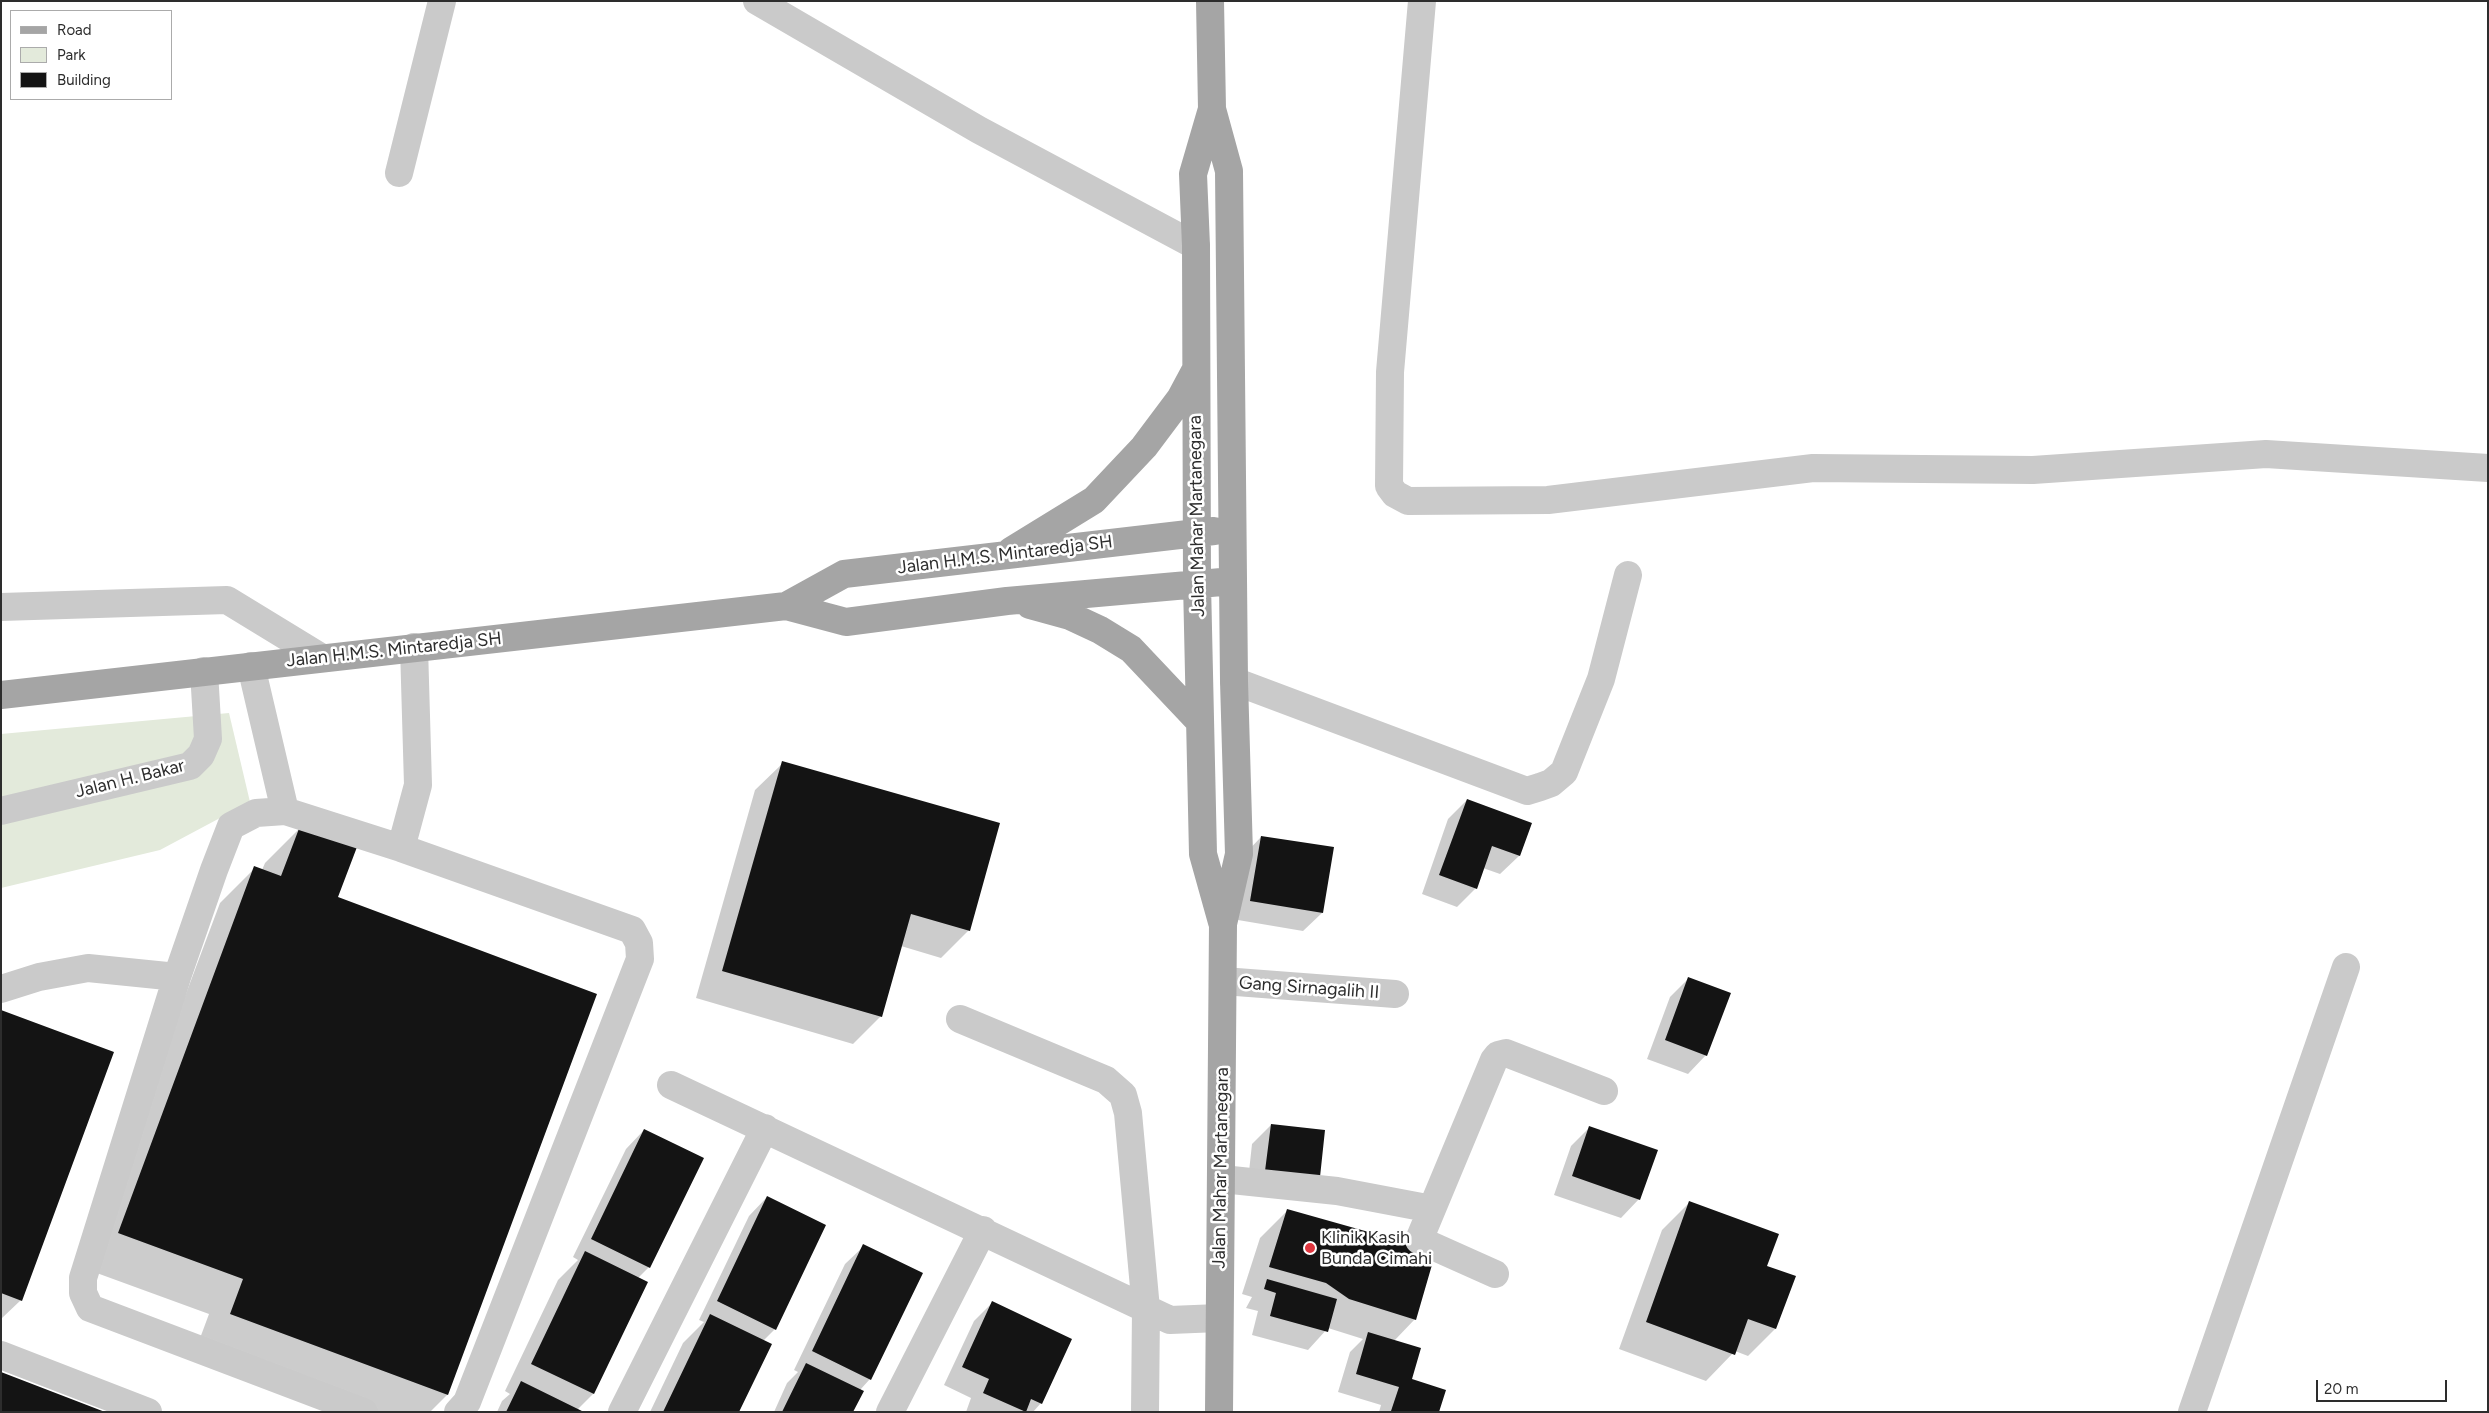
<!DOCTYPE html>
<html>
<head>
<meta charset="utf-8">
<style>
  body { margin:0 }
  #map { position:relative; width:2489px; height:1413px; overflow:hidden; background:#fff; font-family:Figtree,sans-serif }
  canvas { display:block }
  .frame { position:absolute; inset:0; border:2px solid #2d2d2d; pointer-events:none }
  .legend { position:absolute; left:10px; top:10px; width:162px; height:90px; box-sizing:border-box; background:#fff; border:1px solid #ababab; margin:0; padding:6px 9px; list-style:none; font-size:15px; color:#2d2d2d }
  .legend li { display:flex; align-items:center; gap:10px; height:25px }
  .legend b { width:25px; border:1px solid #ababab }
  .scale { position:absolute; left:2316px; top:1380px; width:131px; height:22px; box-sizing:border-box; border:2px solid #2d2d2d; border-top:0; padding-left:6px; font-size:15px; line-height:18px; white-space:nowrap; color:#2d2d2d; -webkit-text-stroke:4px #fff; paint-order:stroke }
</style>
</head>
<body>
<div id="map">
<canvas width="2489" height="1413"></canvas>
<div class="frame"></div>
<ul class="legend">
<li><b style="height:6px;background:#a5a5a5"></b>Road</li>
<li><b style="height:14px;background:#e3eadb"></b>Park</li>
<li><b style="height:14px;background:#141414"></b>Building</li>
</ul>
<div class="scale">20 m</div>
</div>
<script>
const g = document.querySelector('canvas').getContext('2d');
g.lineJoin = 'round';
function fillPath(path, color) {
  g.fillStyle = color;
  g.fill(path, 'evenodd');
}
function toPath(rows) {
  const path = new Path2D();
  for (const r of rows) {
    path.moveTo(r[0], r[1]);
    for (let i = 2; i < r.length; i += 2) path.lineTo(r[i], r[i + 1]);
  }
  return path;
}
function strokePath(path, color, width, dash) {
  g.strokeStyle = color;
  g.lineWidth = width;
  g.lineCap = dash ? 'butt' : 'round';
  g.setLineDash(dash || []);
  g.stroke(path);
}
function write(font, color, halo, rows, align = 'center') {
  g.font = font + ' Figtree,sans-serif';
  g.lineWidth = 5;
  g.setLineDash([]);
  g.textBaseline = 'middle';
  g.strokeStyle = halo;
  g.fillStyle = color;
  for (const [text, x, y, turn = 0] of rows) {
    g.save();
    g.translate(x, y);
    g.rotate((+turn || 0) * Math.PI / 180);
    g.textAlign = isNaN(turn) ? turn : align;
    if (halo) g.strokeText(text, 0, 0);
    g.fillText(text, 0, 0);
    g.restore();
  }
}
fillPath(toPath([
  [229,713,250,802,160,850,1,888,1,734]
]), '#e3eadb');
fillPath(toPath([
  [783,763,969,930,941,958,901,946,881,1016,853,1044,696,998,755,790],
  [1467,800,1530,823,1519,856,1500,874,1483,868,1476,888,1457,907,1422,894,1448,819],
  [300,828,336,898,447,1395,430,1412,364,1412,196,1349,209,1314,83,1268,220,903,255,868,262,870,265,863],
  [1261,837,1332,848,1322,913,1303,931,1232,919,1243,856],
  [1688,979,1706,1055,1688,1074,1647,1059,1670,997],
  [1,1011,21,1300,1,1319],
  [1271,1125,1318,1177,1247,1190,1252,1144],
  [1590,1127,1639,1199,1621,1218,1554,1195,1571,1146],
  [644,1130,649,1267,638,1278,593,1394,577,1410,581,1412,497,1412,502,1401,510,1394,505,1391,558,1280,578,1260,573,1257,626,1149],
  [767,1197,775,1329,763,1341,738,1412,650,1412,683,1343,704,1322,699,1320,749,1216],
  [1689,1203,1766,1266,1775,1329,1748,1356,1735,1351,1706,1381,1619,1349,1662,1230],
  [1287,1211,1415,1319,1394,1341,1410,1380,1437,1412,1379,1412,1381,1405,1338,1392,1350,1352,1363,1339,1328,1328,1308,1350,1252,1335,1258,1311,1246,1308,1252,1297,1242,1294,1260,1238],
  [864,1246,870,1379,860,1390,852,1412,774,1412,787,1383,798,1372,794,1370,845,1264],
  [992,1303,1041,1403,1033,1412,966,1412,971,1398,944,1385,974,1321]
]), '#0003');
fillPath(toPath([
  [782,761,1000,823,970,931,911,914,882,1017,722,971],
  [1467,799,1532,823,1520,856,1492,846,1477,889,1439,875],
  [300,826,357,847,338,897,597,994,448,1395,230,1314,243,1279,118,1233,254,866,281,876],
  [1261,836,1334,847,1323,913,1250,901],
  [1688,977,1731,993,1707,1056,1665,1040],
  [1,1010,114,1052,22,1301,1,1293],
  [1271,1124,1325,1130,1320,1177,1265,1171],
  [1589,1126,1658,1150,1640,1200,1572,1176],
  [644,1129,704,1158,650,1268,591,1239],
  [767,1196,826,1225,776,1330,717,1301],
  [1689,1201,1779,1234,1767,1266,1796,1276,1776,1329,1748,1319,1735,1355,1646,1322],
  [1287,1209,1436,1251,1416,1320,1349,1299,1326,1283,1269,1267],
  [863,1244,923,1273,871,1380,812,1351],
  [585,1251,648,1282,594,1394,531,1364],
  [1267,1279,1337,1299,1328,1332,1270,1316,1276,1293,1264,1289],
  [992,1301,1072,1339,1042,1404,1031,1399,1026,1412,983,1393,989,1379,962,1367],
  [710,1314,772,1344,739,1412,663,1412],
  [1368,1332,1421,1348,1412,1379,1446,1390,1439,1412,1391,1411,1399,1387,1356,1374],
  [806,1363,864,1391,853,1412,782,1412],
  [1,1372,105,1412,1,1412],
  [521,1381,584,1412,506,1412]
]), '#141414');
strokePath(toPath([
  [757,1,979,130,1196,246],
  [1422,1,1390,372,1389,486,1395,494,1408,501,1548,500,1813,468,2033,470,2266,454,2488,468],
  [399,173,442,1],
  [1,607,227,600,322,658],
  [251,666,285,811],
  [1234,681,1527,791,1540,787,1551,783,1564,772,1601,679,1628,575],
  [1,811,190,766,201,755,208,739,204,671],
  [401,848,418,785,414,647],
  [1223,981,1395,994],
  [1,989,39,977,88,968,177,977],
  [960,1019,1106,1080,1123,1095,1128,1113,1146,1309,1145,1412],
  [671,1085,1170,1320,1219,1318],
  [1222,1179,1337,1191,1432,1209],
  [1495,1274,1419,1240,1494,1060,1498,1055,1506,1053,1604,1091],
  [1,1355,148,1412],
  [364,1412,90,1308,83,1293,83,1278,177,977,214,870,231,826,256,813,285,811,401,848,632,930,639,943,640,959,467,1402,458,1412],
  [622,1412,765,1128],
  [890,1412,983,1230],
  [2192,1412,2346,967]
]), '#cacaca', 28);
strokePath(toPath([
  [1210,1,1212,109,1229,171,1234,681,1239,854,1223,924,1219,1412],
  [1212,109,1193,174,1196,246,1197,583,1203,854,1222,922],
  [1011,551,1094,500,1144,447,1180,399,1195,371],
  [1030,605,1070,616,1100,630,1131,649,1200,722],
  [786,606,844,574,1214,531],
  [1,695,786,606,846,622,1007,601,1233,581]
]), '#a5a5a5', 28);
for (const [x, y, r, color] of [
  [1310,1248,6,"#df353e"]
]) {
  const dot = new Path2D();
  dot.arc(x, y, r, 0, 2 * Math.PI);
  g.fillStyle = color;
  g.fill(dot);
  strokePath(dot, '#fff', 2);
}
write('18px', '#2d2d2d', '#fff', [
  ["Jalan Mahar Martanegara",1197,516,-91],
  ["Jalan H.M.S. Mintaredja SH",1005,555,-7],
  ["Jalan H.M.S. Mintaredja SH",394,650,-6],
  ["Jalan H. Bakar",130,779,-14],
  ["Gang Sirnagalih II",1309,988,4],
  ["Jalan Mahar Martanegara",1221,1168,-89]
]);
write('18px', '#2d2d2d', '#fff', [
  ["Klinik Kasih",1321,1238],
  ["Bunda Cimahi",1321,1259]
], 'left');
</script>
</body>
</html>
